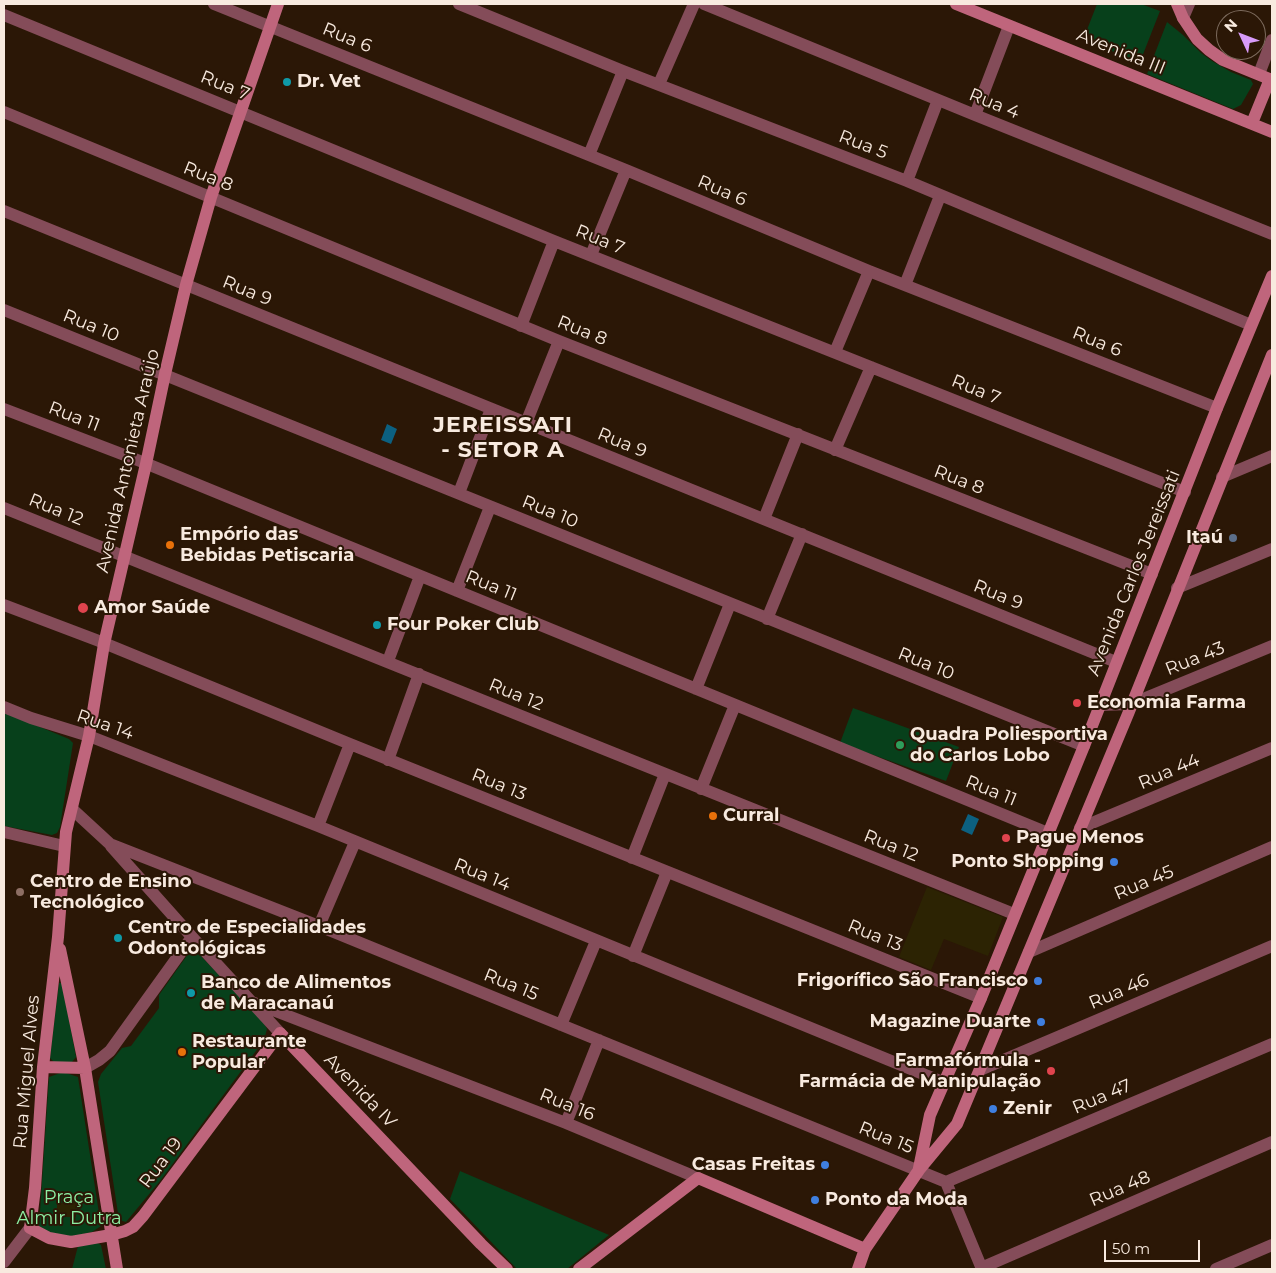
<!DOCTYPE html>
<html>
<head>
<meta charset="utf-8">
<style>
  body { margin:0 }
  #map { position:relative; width:1276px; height:1273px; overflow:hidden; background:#2b1706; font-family:Montserrat,sans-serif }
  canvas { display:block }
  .frame { position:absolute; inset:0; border:5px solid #f8eadf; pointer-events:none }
  .north { position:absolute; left:1216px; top:10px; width:50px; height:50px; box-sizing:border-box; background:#2b1706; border:1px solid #7d6b5d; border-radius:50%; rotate:313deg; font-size:14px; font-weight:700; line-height:20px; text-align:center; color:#f8eadf }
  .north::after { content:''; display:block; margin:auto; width:18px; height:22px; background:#d79bf9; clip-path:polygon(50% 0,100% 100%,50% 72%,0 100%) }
  .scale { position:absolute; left:1104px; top:1240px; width:96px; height:22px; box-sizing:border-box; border:2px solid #f8eadf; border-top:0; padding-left:6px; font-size:15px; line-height:18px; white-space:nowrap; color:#f8eadf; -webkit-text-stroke:4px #2b1706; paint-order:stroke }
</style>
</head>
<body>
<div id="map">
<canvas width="1276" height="1273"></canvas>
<div class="frame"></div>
<div class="north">N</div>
<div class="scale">50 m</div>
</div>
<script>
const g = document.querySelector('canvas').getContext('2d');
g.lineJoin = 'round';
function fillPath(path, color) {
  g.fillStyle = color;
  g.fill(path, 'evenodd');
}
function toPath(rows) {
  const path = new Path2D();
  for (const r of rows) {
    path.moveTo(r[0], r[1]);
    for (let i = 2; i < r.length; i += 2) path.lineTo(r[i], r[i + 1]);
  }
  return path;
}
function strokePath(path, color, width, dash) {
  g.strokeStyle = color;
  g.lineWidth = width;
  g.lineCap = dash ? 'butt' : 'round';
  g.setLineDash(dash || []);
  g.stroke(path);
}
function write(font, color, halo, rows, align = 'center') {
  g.font = font + ' Montserrat,sans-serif';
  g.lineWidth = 4;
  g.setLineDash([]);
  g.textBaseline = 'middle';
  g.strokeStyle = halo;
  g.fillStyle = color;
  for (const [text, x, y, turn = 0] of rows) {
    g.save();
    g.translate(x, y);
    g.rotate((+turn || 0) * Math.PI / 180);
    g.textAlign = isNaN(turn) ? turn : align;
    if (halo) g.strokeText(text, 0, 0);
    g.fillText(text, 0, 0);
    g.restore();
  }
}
fillPath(toPath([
  [1097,4,1141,4,1160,11,1140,62,1083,40],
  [1167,22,1183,35,1201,53,1212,61,1231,72,1251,80,1253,84,1241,105,1233,109,1147,74],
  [853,708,959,747,946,781,840,743],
  [4,712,69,739,73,743,60,827,57,833,52,835,4,826],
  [194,953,200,955,263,1021,267,1029,264,1040,160,1181,126,1222,119,1220,98,1082,101,1074,122,1048,131,1046,159,1008,159,995,188,954],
  [59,983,62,983,76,1057,72,1062,54,1062,50,1058],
  [63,1072,78,1077,101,1226,92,1232,70,1237,50,1233,39,1227,49,1077],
  [460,1171,609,1235,567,1269,517,1269,450,1199],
  [96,1242,101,1245,106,1269,72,1269,78,1246]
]), '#07401b');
fillPath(toPath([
  [927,887,1003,917,988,956,944,939,931,970,899,957],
  [57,1203,76,1203,76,1217,57,1217]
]), '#2c2303');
fillPath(toPath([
  [387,424,397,429,391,444,381,440],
  [968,814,979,819,972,835,961,830]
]), '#0c6080');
strokePath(toPath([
  [214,4,626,170,869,271,1217,408],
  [459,4,623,71,907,181,1251,325],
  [704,4,975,115,1272,234],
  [4,15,554,241,1185,492],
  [1183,18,1189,4],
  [1259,74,1272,40],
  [659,84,694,4],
  [4,112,559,341,1152,574],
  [975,115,1009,26],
  [589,155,623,71],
  [907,181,938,100],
  [4,211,1116,662],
  [591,255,626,170],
  [905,285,940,196],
  [4,310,1084,746],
  [521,326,554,241],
  [835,352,869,271],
  [4,409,140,461,1048,833],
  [526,423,559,341],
  [835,450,871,367],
  [1222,477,1272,456],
  [459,493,491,409],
  [4,508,1014,914],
  [764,519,798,434],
  [1177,588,1272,549],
  [457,591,490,507],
  [4,605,99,641,350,744,981,998],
  [767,619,802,534],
  [388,661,420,576],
  [696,689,730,604],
  [1100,705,1131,704,1272,646],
  [4,707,31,718,89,736,318,826,945,1083],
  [388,760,419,674],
  [701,789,735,705],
  [72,809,110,844,319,926,946,1182],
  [318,826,350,744],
  [1080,828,1272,748],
  [4,832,64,846],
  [111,846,192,937,280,1033],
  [632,858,665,774],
  [319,926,355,842],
  [1029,952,1272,847],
  [633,956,667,872],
  [252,1002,566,1123,698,1178],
  [561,1025,596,941],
  [85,1068,99,1060,110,1051,192,937],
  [980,1070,1272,946],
  [566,1123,599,1040],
  [946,1182,1272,1044],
  [946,1182,982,1269],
  [4,1262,30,1228],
  [981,1268,1272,1142],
  [1216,1269,1272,1245]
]), '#844c59', 12);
strokePath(toPath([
  [278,4,211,197,186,285,165,374,146,464,104,644,89,736,66,832,58,937,43,1067,35,1188,30,1228,49,1238,71,1242,111,1235,125,1231,133,1227,143,1216,280,1033,481,1244,507,1269],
  [956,4,1272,132],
  [1177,4,1183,18,1197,39,1209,50,1223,60,1272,80],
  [1252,123,1270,79],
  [60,949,85,1068,117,1269],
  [43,1067,85,1068],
  [919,1168,930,1115,981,998,1084,746,1217,408,1272,276],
  [579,1269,698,1178,865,1249],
  [858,1269,865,1249,919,1170,957,1124,1128,714,1272,355]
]), '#bf657c', 12);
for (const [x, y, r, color] of [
  [287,82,5,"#0f9aa8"],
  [1233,538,5,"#5c6f8a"],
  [170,545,5,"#e8710a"],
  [83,608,6,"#e0444e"],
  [377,625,5,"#0f9aa8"],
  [1077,703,5,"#e0444e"],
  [900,745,5,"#2e9e5b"],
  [713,816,5,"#e8710a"],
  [1006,838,5,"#e0444e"],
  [1114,862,5,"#3f7fe0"],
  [20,892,5,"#8d6e63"],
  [118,938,5,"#0f9aa8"],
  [1038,981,5,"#3f7fe0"],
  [191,993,5,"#0f9aa8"],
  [1041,1022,5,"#3f7fe0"],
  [182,1052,5,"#e8710a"],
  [1051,1071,5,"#e0444e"],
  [993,1109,5,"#3f7fe0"],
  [825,1165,5,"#3f7fe0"],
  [815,1200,5,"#3f7fe0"]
]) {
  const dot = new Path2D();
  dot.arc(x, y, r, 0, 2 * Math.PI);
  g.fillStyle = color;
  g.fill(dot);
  strokePath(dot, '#2b1706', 2);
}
write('18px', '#f8eadf', '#2b1706', [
  ["Rua 6",347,38,22],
  ["Avenida III",1121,52,22],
  ["Rua 7",225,86,22],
  ["Rua 4",994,104,22],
  ["Rua 5",863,145,21],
  ["Rua 8",208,177,22],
  ["Rua 6",722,191,23],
  ["Rua 7",600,240,22],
  ["Rua 9",247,291,22],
  ["Rua 10",91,326,22],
  ["Rua 8",582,331,22],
  ["Rua 6",1097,342,22],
  ["Rua 7",976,390,22],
  ["Rua 11",74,417,21],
  ["Rua 9",622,443,22],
  ["Avenida Antonieta Araújo",128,461,-77],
  ["Rua 8",959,480,21],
  ["Rua 12",56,510,22],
  ["Rua 10",550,512,22],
  ["Avenida Carlos Jereissati",1134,573,-68],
  ["Rua 11",491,586,22],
  ["Rua 9",998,595,22],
  ["Rua 43",1195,659,-22],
  ["Rua 10",926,664,22],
  ["Rua 12",516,695,22],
  ["Rua 14",105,725,19],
  ["Rua 44",1169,772,-23],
  ["Rua 13",499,785,22],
  ["Rua 11",991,791,22],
  ["Rua 12",891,846,22],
  ["Rua 14",482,875,22],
  ["Rua 45",1144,883,-23],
  ["Rua 13",875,936,22],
  ["Rua 15",511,985,22],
  ["Rua 46",1119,992,-23],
  ["Rua Miguel Alves",27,1072,-85],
  ["Avenida IV",360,1091,46],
  ["Rua 47",1102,1097,-23],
  ["Rua 16",567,1105,22],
  ["Rua 15",886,1138,22],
  ["Rua 19",161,1163,-53],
  ["Rua 48",1120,1189,-23]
]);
write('bold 18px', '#f8eadf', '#2b1706', [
  ["Dr. Vet",297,82],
  ["Empório das",180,535],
  ["Bebidas Petiscaria",180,556],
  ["Itaú",1223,538,"right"],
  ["Amor Saúde",94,608],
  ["Four Poker Club",387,625],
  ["Economia Farma",1087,703],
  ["Quadra Poliesportiva",910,735],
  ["do Carlos Lobo",910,756],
  ["Curral",723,816],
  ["Pague Menos",1016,838],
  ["Ponto Shopping",1104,862,"right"],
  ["Centro de Ensino",30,882],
  ["Tecnológico",30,903],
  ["Centro de Especialidades",128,928],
  ["Odontológicas",128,949],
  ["Frigorífico São Francisco",1028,981,"right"],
  ["Banco de Alimentos",201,983],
  ["de Maracanaú",201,1004],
  ["Magazine Duarte",1031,1022,"right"],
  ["Restaurante",192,1042],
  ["Popular",192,1063],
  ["Farmafórmula -",1041,1061,"right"],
  ["Farmácia de Manipulação",1041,1082,"right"],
  ["Zenir",1003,1109],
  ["Casas Freitas",815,1165,"right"],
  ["Ponto da Moda",825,1200]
], 'left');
write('18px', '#8ef0a4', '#2b1706', [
  ["Praça",69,1198],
  ["Almir Dutra",69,1219]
]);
g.letterSpacing = '1px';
write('bold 22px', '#f8eadf', '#2b1706', [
  ["JEREISSATI",503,426],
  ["- SETOR A",503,451]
]);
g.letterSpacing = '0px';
</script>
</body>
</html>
